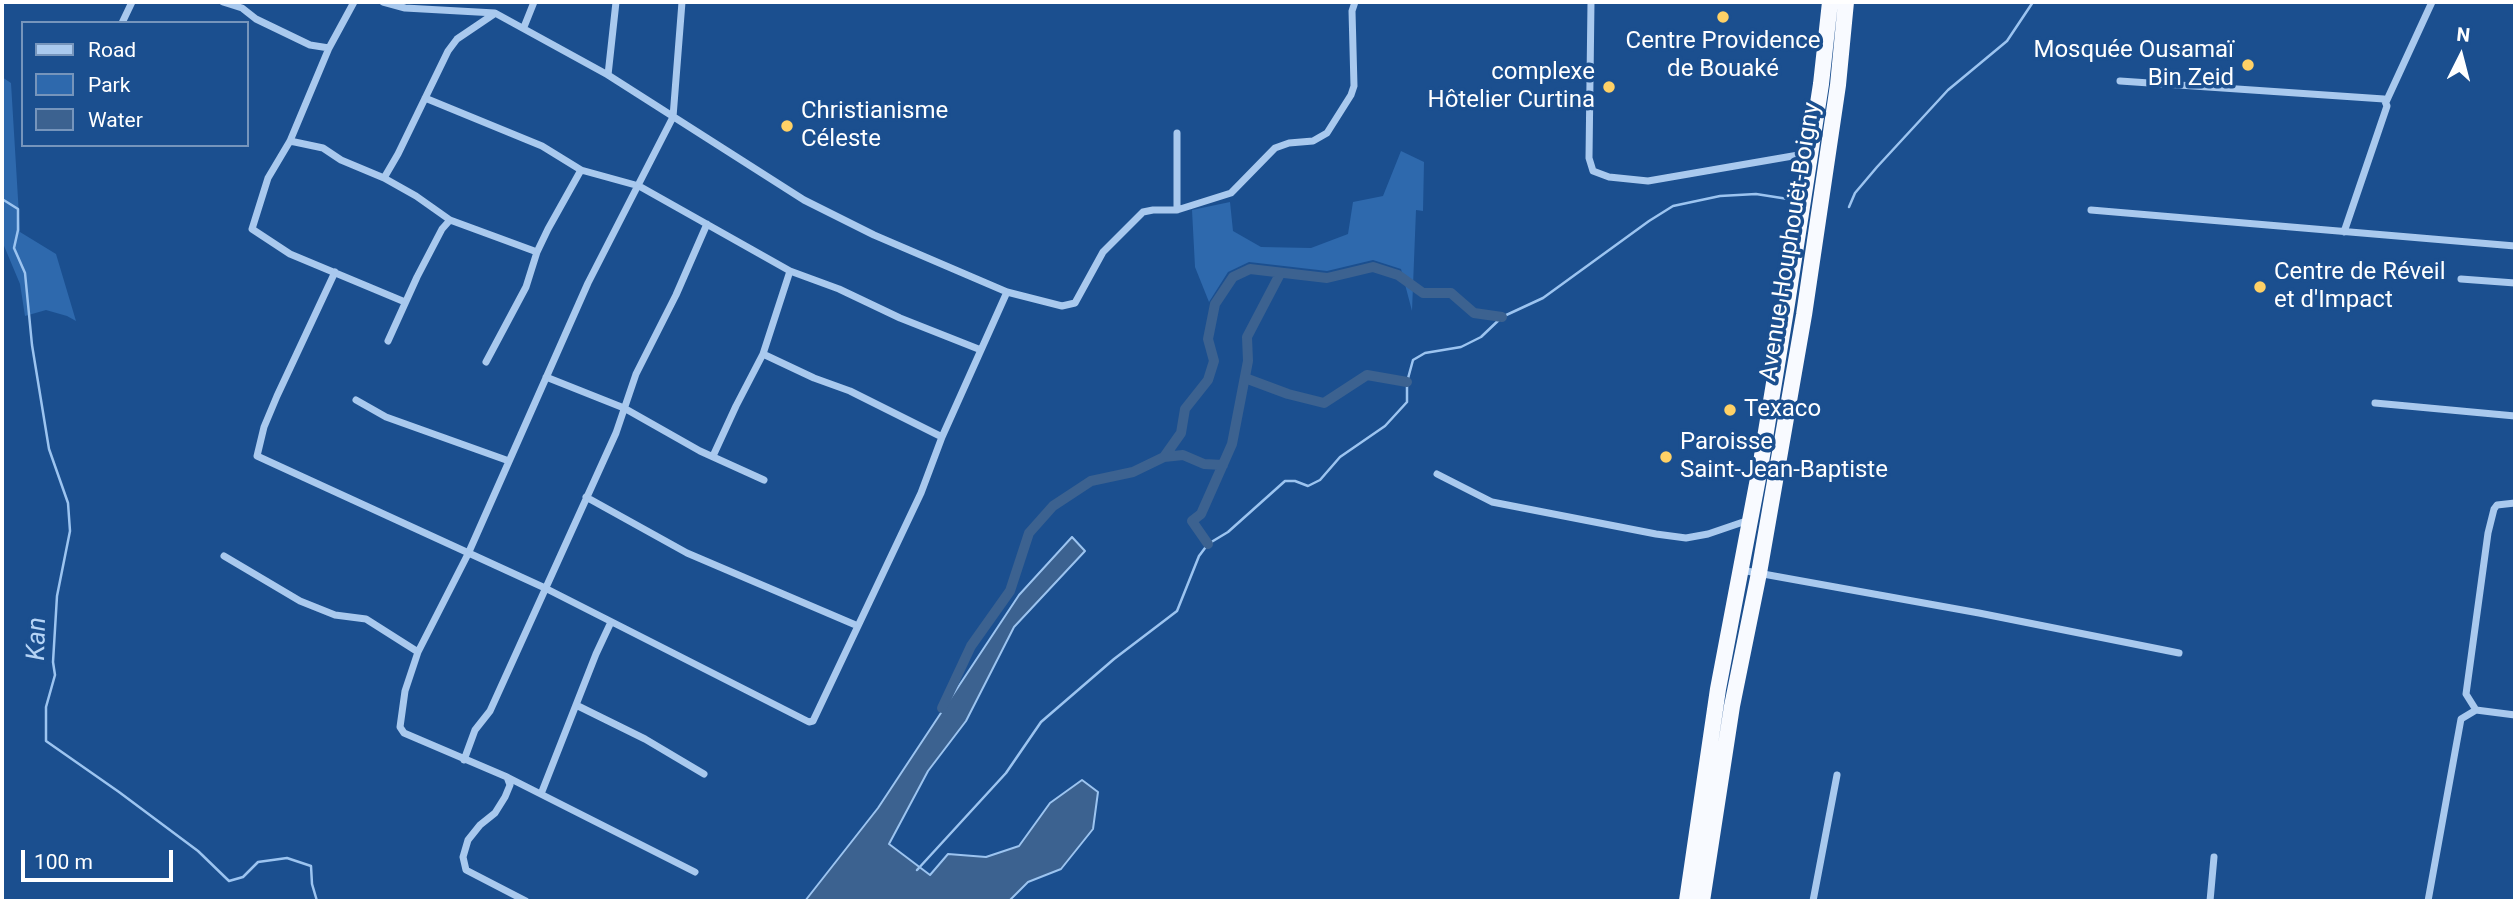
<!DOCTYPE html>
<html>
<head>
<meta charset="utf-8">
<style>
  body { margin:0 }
  #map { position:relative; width:2517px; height:903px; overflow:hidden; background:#1b4f8f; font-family:Roboto,sans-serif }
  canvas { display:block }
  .frame { position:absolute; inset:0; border:4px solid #fff; pointer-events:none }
  .legend { position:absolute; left:21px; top:21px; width:228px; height:126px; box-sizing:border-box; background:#1b4f8f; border:2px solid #7695bc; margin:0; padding:9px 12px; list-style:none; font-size:21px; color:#fff }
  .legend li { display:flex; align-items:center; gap:14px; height:35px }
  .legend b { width:35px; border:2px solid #7695bc }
  .north { position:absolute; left:2426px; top:21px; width:70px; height:70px; -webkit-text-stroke:5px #1b4f8f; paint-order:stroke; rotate:6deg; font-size:19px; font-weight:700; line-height:28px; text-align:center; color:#fff }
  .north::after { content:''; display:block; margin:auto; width:24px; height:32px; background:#fff; clip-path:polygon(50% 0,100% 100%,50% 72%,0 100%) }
  .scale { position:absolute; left:21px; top:850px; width:152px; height:32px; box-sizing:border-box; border:4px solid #fff; border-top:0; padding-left:9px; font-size:21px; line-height:24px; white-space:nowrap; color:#fff; -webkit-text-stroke:5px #1b4f8f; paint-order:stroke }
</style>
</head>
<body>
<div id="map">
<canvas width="2517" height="903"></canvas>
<div class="frame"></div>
<ul class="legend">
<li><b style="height:9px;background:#a9c9ee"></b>Road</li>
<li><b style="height:19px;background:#2e69ad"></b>Park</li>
<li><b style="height:19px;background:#3c6290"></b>Water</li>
</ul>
<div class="north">N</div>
<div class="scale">100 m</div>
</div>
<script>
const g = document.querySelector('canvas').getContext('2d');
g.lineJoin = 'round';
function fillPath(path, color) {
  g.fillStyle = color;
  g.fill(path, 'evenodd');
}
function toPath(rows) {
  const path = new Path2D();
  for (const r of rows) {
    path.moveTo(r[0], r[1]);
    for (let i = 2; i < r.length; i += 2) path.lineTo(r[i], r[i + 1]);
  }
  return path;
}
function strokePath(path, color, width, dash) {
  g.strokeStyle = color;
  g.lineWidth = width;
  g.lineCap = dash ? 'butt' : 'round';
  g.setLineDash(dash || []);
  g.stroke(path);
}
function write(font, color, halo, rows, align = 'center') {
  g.font = font + ' Roboto,sans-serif';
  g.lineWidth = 7;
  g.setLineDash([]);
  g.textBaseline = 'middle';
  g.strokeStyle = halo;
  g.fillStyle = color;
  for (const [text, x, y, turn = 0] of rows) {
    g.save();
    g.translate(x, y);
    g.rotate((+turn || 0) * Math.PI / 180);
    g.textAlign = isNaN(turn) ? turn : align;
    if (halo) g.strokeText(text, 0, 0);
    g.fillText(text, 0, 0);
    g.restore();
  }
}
fillPath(toPath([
  [2,77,11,83,20,232,56,254,76,321,67,316,46,310,25,316,20,284,2,241],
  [1401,151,1424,162,1423,211,1416,210,1412,311,1401,269,1373,260,1327,271,1249,262,1228,272,1209,302,1195,267,1192,210,1230,202,1233,231,1261,247,1311,248,1348,234,1353,202,1383,196]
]), '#2e69ad');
const water = toPath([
  [1072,537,1085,551,1014,627,966,721,928,771,889,844,930,875,948,854,986,857,1019,846,1050,803,1082,780,1098,792,1093,829,1061,869,1028,882,1009,901,805,901,878,808,1019,595,1072,537]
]);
fillPath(water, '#3c6290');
strokePath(water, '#9cc4f0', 2);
strokePath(toPath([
  [2,199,18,209,18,230,14,248,25,273,32,345,49,449,68,503,70,531,57,596,53,662,55,675,46,707,46,741,119,792,198,851,229,881,243,877,258,862,287,858,311,866,312,884,317,901],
  [1849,207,1855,193,1877,167,1948,90,2007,41,2033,2],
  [917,870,1006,773,1041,722,1114,659,1177,611,1199,556,1208,544,1228,532,1285,481,1295,481,1308,486,1320,480,1340,457,1385,426,1407,402,1407,382,1413,360,1425,353,1461,347,1481,337,1502,317,1543,298,1649,221,1673,206,1720,196,1756,194,1788,199]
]), '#9cc4f0', 2.5);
strokePath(toPath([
  [1245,378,1288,394,1324,403,1367,375,1407,382],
  [1164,457,1181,433,1185,409,1208,380,1214,361,1208,339,1215,304,1233,277,1250,269,1327,278,1373,267,1398,275,1423,293,1451,293,1474,313,1502,317],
  [1208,544,1192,521,1201,514,1232,444,1248,361,1247,337,1280,274],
  [942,708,971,646,1010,591,1029,533,1053,506,1091,481,1133,472,1164,457,1183,455,1204,464,1223,465]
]), '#3c6290', 10);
strokePath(toPath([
  [223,2,242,8,256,19,310,45,329,48],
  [354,2,329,48,290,141,268,178,252,229,290,254,405,302],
  [383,2,405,8,495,13,608,75,804,200,874,235,1007,292,1062,306,1075,303,1103,252,1143,212,1153,210,1177,210,1231,193,1275,148,1289,143,1313,141,1327,133,1351,95,1354,86,1352,11,1355,2],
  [682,2,673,117,588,283,468,554,418,652,405,691,400,727,404,733,507,777,695,872],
  [1591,2,1589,158,1593,171,1609,177,1648,181,1810,153],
  [122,23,132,2],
  [524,27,534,2],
  [608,75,616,2],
  [2120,81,2384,99,2387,106,2344,232],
  [425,98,542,146,581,170,639,186,790,271,839,289,900,318,981,350],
  [2386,102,2432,2],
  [290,141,323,148,341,160,384,178,416,196,450,220,537,252],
  [384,178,398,154,448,51,457,39,494,14],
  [1177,210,1177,133],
  [2091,210,2515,246],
  [335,272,277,396,264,427,257,456,545,588,809,722,813,721,921,493,942,437,1007,292],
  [2461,279,2515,283],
  [388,341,417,277,442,229,450,220],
  [763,354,814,378,850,391,942,437],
  [486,362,526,287,537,252,548,229,581,170],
  [546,377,624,408,700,451,764,480],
  [356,400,386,417,509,461],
  [2375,403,2515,416],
  [713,456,736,406,763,354,790,271],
  [1437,474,1492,502,1656,534,1686,538,1708,534,1749,520],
  [586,497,687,553,858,626],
  [224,556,300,601,335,615,366,619,418,652],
  [1741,570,1979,613,2179,653],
  [576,705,645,739,704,774],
  [2476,710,2515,715],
  [464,760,475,730,490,711,616,433,636,374,676,295,707,224],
  [507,777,510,785,505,797,495,813,480,825,468,840,463,857,466,870,526,901],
  [541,794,596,654,611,622],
  [1813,901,1837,775],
  [2210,901,2214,857],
  [2428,901,2461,719,2476,710,2466,694,2488,533,2494,509,2497,505,2515,503]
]), '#a9c9ee', 7);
strokePath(toPath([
  [1687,901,1718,689,1760,468,1787,304,1821,84,1830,2],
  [1702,901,1732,706,1759,573,1804,315,1838,85,1846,2]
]), '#f8faff', 16);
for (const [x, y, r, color] of [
  [1723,17,7,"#ffd166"],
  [2248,65,7,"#ffd166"],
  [1609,87,7,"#ffd166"],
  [787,126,7,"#ffd166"],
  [2260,287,7,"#ffd166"],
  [1730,410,7,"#ffd166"],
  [1666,457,7,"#ffd166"]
]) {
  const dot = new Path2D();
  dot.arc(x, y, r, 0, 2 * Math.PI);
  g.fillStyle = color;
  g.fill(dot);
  strokePath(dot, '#1b4f8f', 2.5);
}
write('24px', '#fff', '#1b4f8f', [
  ["Centre Providence",1723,42,"center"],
  ["de Bouaké",1723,70,"center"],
  ["Mosquée Ousamaï",2234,51,"right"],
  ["Bin Zeid",2234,79,"right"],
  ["complexe",1595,73,"right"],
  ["Hôtelier Curtina",1595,101,"right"],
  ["Christianisme",801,112],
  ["Céleste",801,140],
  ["Centre de Réveil",2274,273],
  ["et d'Impact",2274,301],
  ["Texaco",1744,410],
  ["Paroisse",1680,443],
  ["Saint-Jean-Baptiste",1680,471]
], 'left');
write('24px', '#fff', '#1b4f8f', [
  ["Avenue Houphouët-Boigny",1791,242,-81]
]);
write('italic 26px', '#b5d3f5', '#1b4f8f', [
  ["Kan",38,639,-89]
]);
</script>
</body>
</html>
